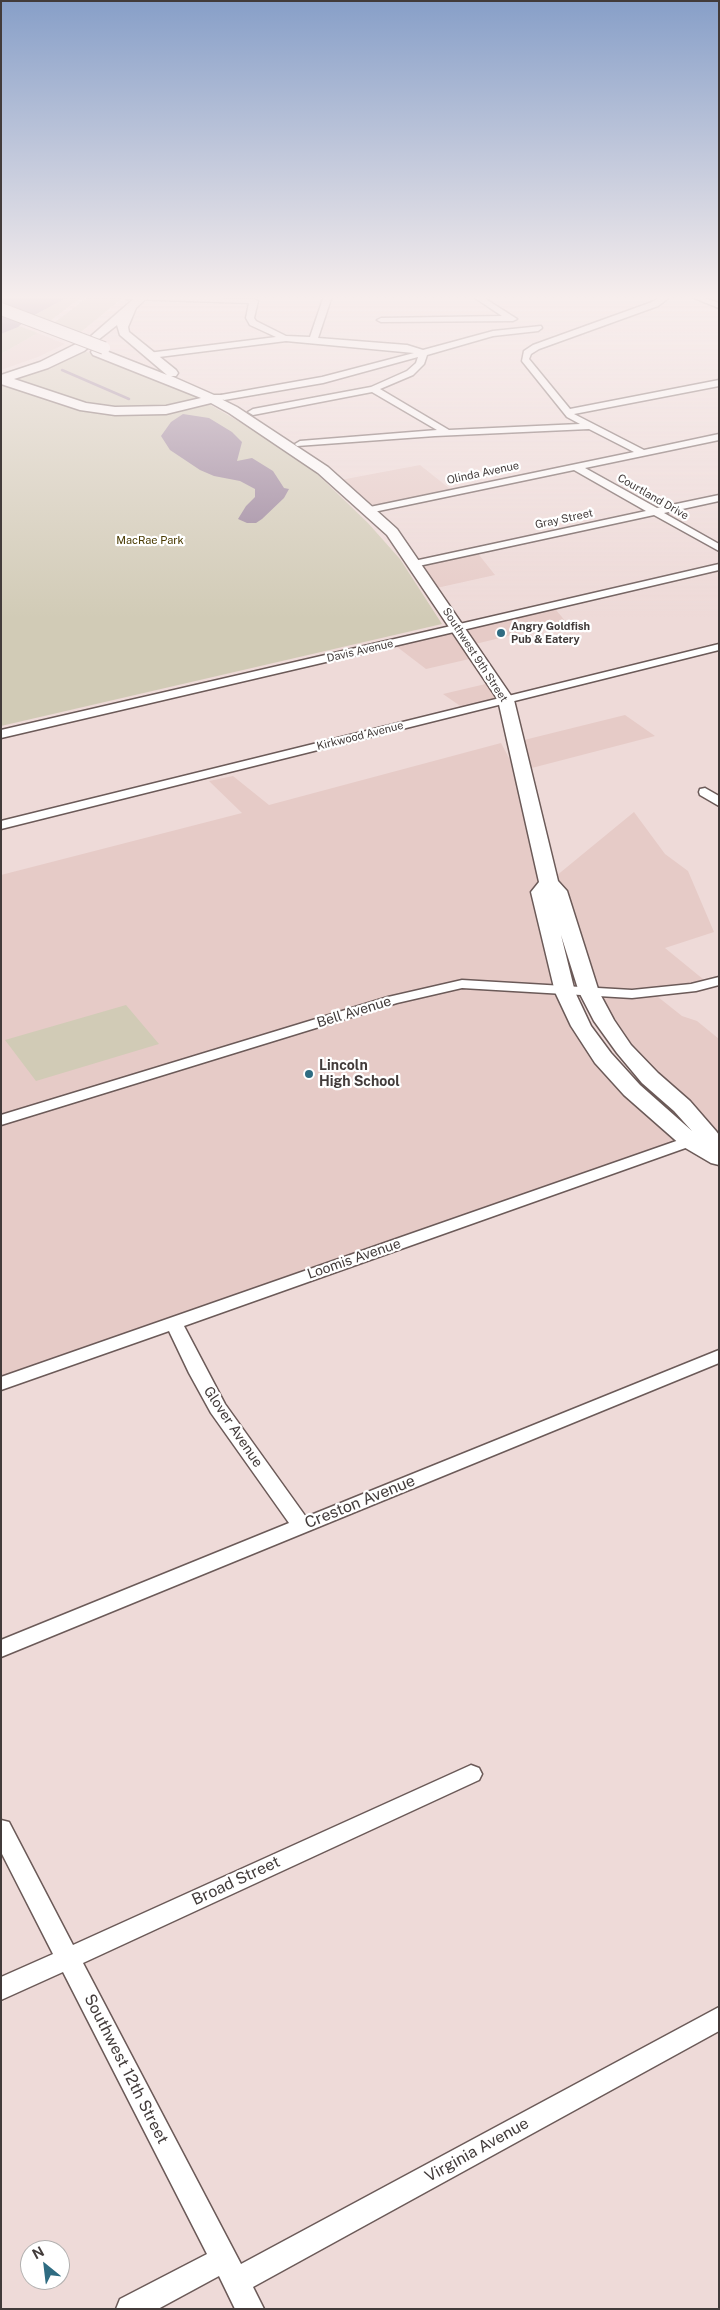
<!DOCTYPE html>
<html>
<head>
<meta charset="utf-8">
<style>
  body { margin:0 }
  #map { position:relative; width:720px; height:2310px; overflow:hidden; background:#eedad8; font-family:"Public Sans",sans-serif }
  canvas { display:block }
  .frame { position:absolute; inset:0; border:2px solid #423b3a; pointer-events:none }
  .north { position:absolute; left:20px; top:2240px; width:50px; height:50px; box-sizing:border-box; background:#fff; border:1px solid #b3b1b0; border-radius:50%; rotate:331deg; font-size:14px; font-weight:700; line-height:20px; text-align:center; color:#423b3a }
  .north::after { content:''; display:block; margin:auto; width:18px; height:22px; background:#2f6c82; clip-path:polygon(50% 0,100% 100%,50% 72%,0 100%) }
</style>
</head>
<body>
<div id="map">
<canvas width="720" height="2310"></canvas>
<div class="frame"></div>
<div class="north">N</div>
</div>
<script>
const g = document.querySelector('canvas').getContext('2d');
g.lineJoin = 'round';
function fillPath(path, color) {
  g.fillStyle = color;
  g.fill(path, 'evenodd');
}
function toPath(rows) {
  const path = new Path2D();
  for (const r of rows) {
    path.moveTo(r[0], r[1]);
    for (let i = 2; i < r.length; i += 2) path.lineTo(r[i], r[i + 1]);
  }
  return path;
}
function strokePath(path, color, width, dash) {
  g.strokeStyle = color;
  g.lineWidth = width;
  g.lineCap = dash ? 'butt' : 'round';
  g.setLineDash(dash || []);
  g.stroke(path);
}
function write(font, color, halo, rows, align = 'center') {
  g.font = font + ' "Public Sans",sans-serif';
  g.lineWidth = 4.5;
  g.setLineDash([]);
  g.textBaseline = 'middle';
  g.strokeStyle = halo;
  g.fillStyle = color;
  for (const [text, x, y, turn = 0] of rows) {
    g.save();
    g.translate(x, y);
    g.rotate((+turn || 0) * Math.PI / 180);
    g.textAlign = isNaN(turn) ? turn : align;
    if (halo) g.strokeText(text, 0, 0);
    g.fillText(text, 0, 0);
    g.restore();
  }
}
fillPath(toPath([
  [38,333,65,344,38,357,1,370,1,354],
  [420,465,454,492,369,510,335,481],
  [476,551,495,575,432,589,414,564],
  [552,605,566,622,471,645,478,657,426,669,392,643],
  [494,682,506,700,466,710,443,694],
  [625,715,655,736,524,770,516,742],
  [501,743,531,800,550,881,634,812,665,854,688,871,714,932,665,948,709,984,653,993,682,1016,697,1021,719,1039,719,1157,624,1049,550,884,581,1026,690,1141,1,1380,1,875,242,813,209,781,233,776,269,805]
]), '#e6cbc7');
fillPath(toPath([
  [70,296,83,296,46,324,33,316],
  [89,296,125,296,76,336,50,326],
  [19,326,38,333,1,354,1,334],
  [82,350,167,383,195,396,264,436,313,470,368,523,400,559,442,624,1,726,1,381],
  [126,1005,159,1044,36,1081,5,1040]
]), '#d1cbb6');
fillPath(toPath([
  [1,296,70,296,29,318,18,327,1,334],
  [183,414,209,418,232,432,242,442,237,461,252,458,273,471,284,488,289,489,284,498,262,519,256,523,247,523,238,519,246,506,255,497,255,489,240,481,214,476,200,470,170,450,161,436,171,422]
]), '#957f98');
strokePath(toPath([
  [62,370,129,399]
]), '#957f98', 2.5);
const street = toPath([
  [126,296,254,299,258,301,254,318,256,321,286,336,310,337,324,296,332,296,318,338,407,345,423,350,493,331,541,326,542,328,538,331,493,336,427,355,424,364,413,375,380,389,449,430,580,424,567,417,522,361,524,351,533,345,652,302,662,296,671,296,658,306,539,349,531,354,529,359,570,409,719,380,719,386,574,414,644,450,719,434,719,440,585,468,657,508,719,495,719,501,664,513,719,544,719,551,654,515,414,567,410,566,410,562,414,561,646,511,574,470,369,513,365,512,365,508,634,452,589,429,435,436,297,446,295,444,300,441,437,430,372,392,253,415,248,412,253,409,371,387,407,371,416,363,418,357,323,383,224,400,219,397,221,395,322,377,414,353,286,341,151,358,147,355,148,353,276,337,250,325,246,318,249,303,129,299,126,299,126,296],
  [472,296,481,296,517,319,513,321,381,322,377,320,381,318,502,316,472,296],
  [689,296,699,296,719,303,719,308,689,296],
  [719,564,719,570,1,738,1,730,719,564],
  [719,644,719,650,1,829,1,821,719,644],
  [705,788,719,796,719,806,700,795,699,792,700,789,705,788],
  [719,977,719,985,696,991,632,998,462,988,397,1003,1,1125,1,1115,388,997,462,980,632,990,691,984,719,977],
  [702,1132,708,1134,710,1137,708,1140,184,1326,225,1404,306,1517,719,1350,719,1363,1,1657,1,1640,289,1523,211,1413,189,1373,169,1331,1,1390,1,1377,702,1132],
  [471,1765,479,1768,482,1774,479,1780,83,1963,241,2264,719,2007,719,2031,253,2287,264,2309,235,2309,219,2276,158,2309,116,2309,120,2299,207,2254,63,1972,1,2000,1,1977,53,1954,1,1852,1,1820,9,1822,73,1945,471,1765]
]);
const secondary = toPath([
  [137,296,149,296,136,308,128,327,129,332,176,370,178,373,176,376,171,376,214,395,222,395,223,400,237,407,328,467,397,529,514,700,558,881,567,891,599,992,614,1020,631,1045,658,1073,690,1101,716,1131,719,1135,719,1165,711,1163,682,1146,624,1095,595,1063,571,1026,555,992,531,892,539,882,498,700,387,535,318,473,229,413,211,403,166,414,115,415,80,410,1,384,1,375,40,362,90,337,137,296],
  [117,325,120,335,167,375,101,349,93,349,91,352,93,355,201,398,166,406,115,407,86,403,14,379,48,368,84,351,117,325],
  [561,935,579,992,594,1021,617,1053,642,1083,674,1111,692,1131,640,1085,611,1053,591,1026,575,992,561,935]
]);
strokePath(street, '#6b5a58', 3);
strokePath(secondary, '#6b5a58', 3);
fillPath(street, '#fff');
fillPath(secondary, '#fff');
const secondaryBridge = toPath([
  [1,309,104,348]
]);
strokePath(secondaryBridge, '#6b5a58', 14, []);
strokePath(secondaryBridge, '#fff', 12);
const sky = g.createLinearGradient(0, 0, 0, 619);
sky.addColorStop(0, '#879fc8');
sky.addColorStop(0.48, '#f7eeed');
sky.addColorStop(1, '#f7eeed00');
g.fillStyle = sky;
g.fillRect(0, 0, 720, 619);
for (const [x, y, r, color] of [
  [501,633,5,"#2f6c82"],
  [309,1074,5,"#2f6c82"]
]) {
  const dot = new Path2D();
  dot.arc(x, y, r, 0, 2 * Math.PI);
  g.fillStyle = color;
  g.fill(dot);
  strokePath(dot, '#fff', 2);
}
write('11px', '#423b3a', '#fff', [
  ["Olinda Avenue",483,473,-12],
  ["Courtland Drive",653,497,30],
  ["Gray Street",564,519,-12],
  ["Davis Avenue",360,651,-13],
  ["Southwest 9th Street",475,655,57],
  ["Kirkwood Avenue",360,736,-14]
]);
write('11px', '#493a00', '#fff', [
  ["MacRae Park",150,541]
]);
write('bold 11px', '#423b3a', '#fff', [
  ["Angry Goldfish",511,627],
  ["Pub & Eatery",511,640]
], 'left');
write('14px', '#423b3a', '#fff', [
  ["Bell Avenue",354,1012,-17],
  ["Loomis Avenue",354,1259,-19],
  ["Glover Avenue",233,1427,56]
]);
write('bold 14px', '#423b3a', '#fff', [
  ["Lincoln",319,1066],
  ["High School",319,1082]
], 'left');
write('16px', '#423b3a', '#fff', [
  ["Creston Avenue",360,1502,-22],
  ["Broad Street",236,1881,-25],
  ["Southwest 12th Street",126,2069,63],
  ["Virginia Avenue",477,2150,-29]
]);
</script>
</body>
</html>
